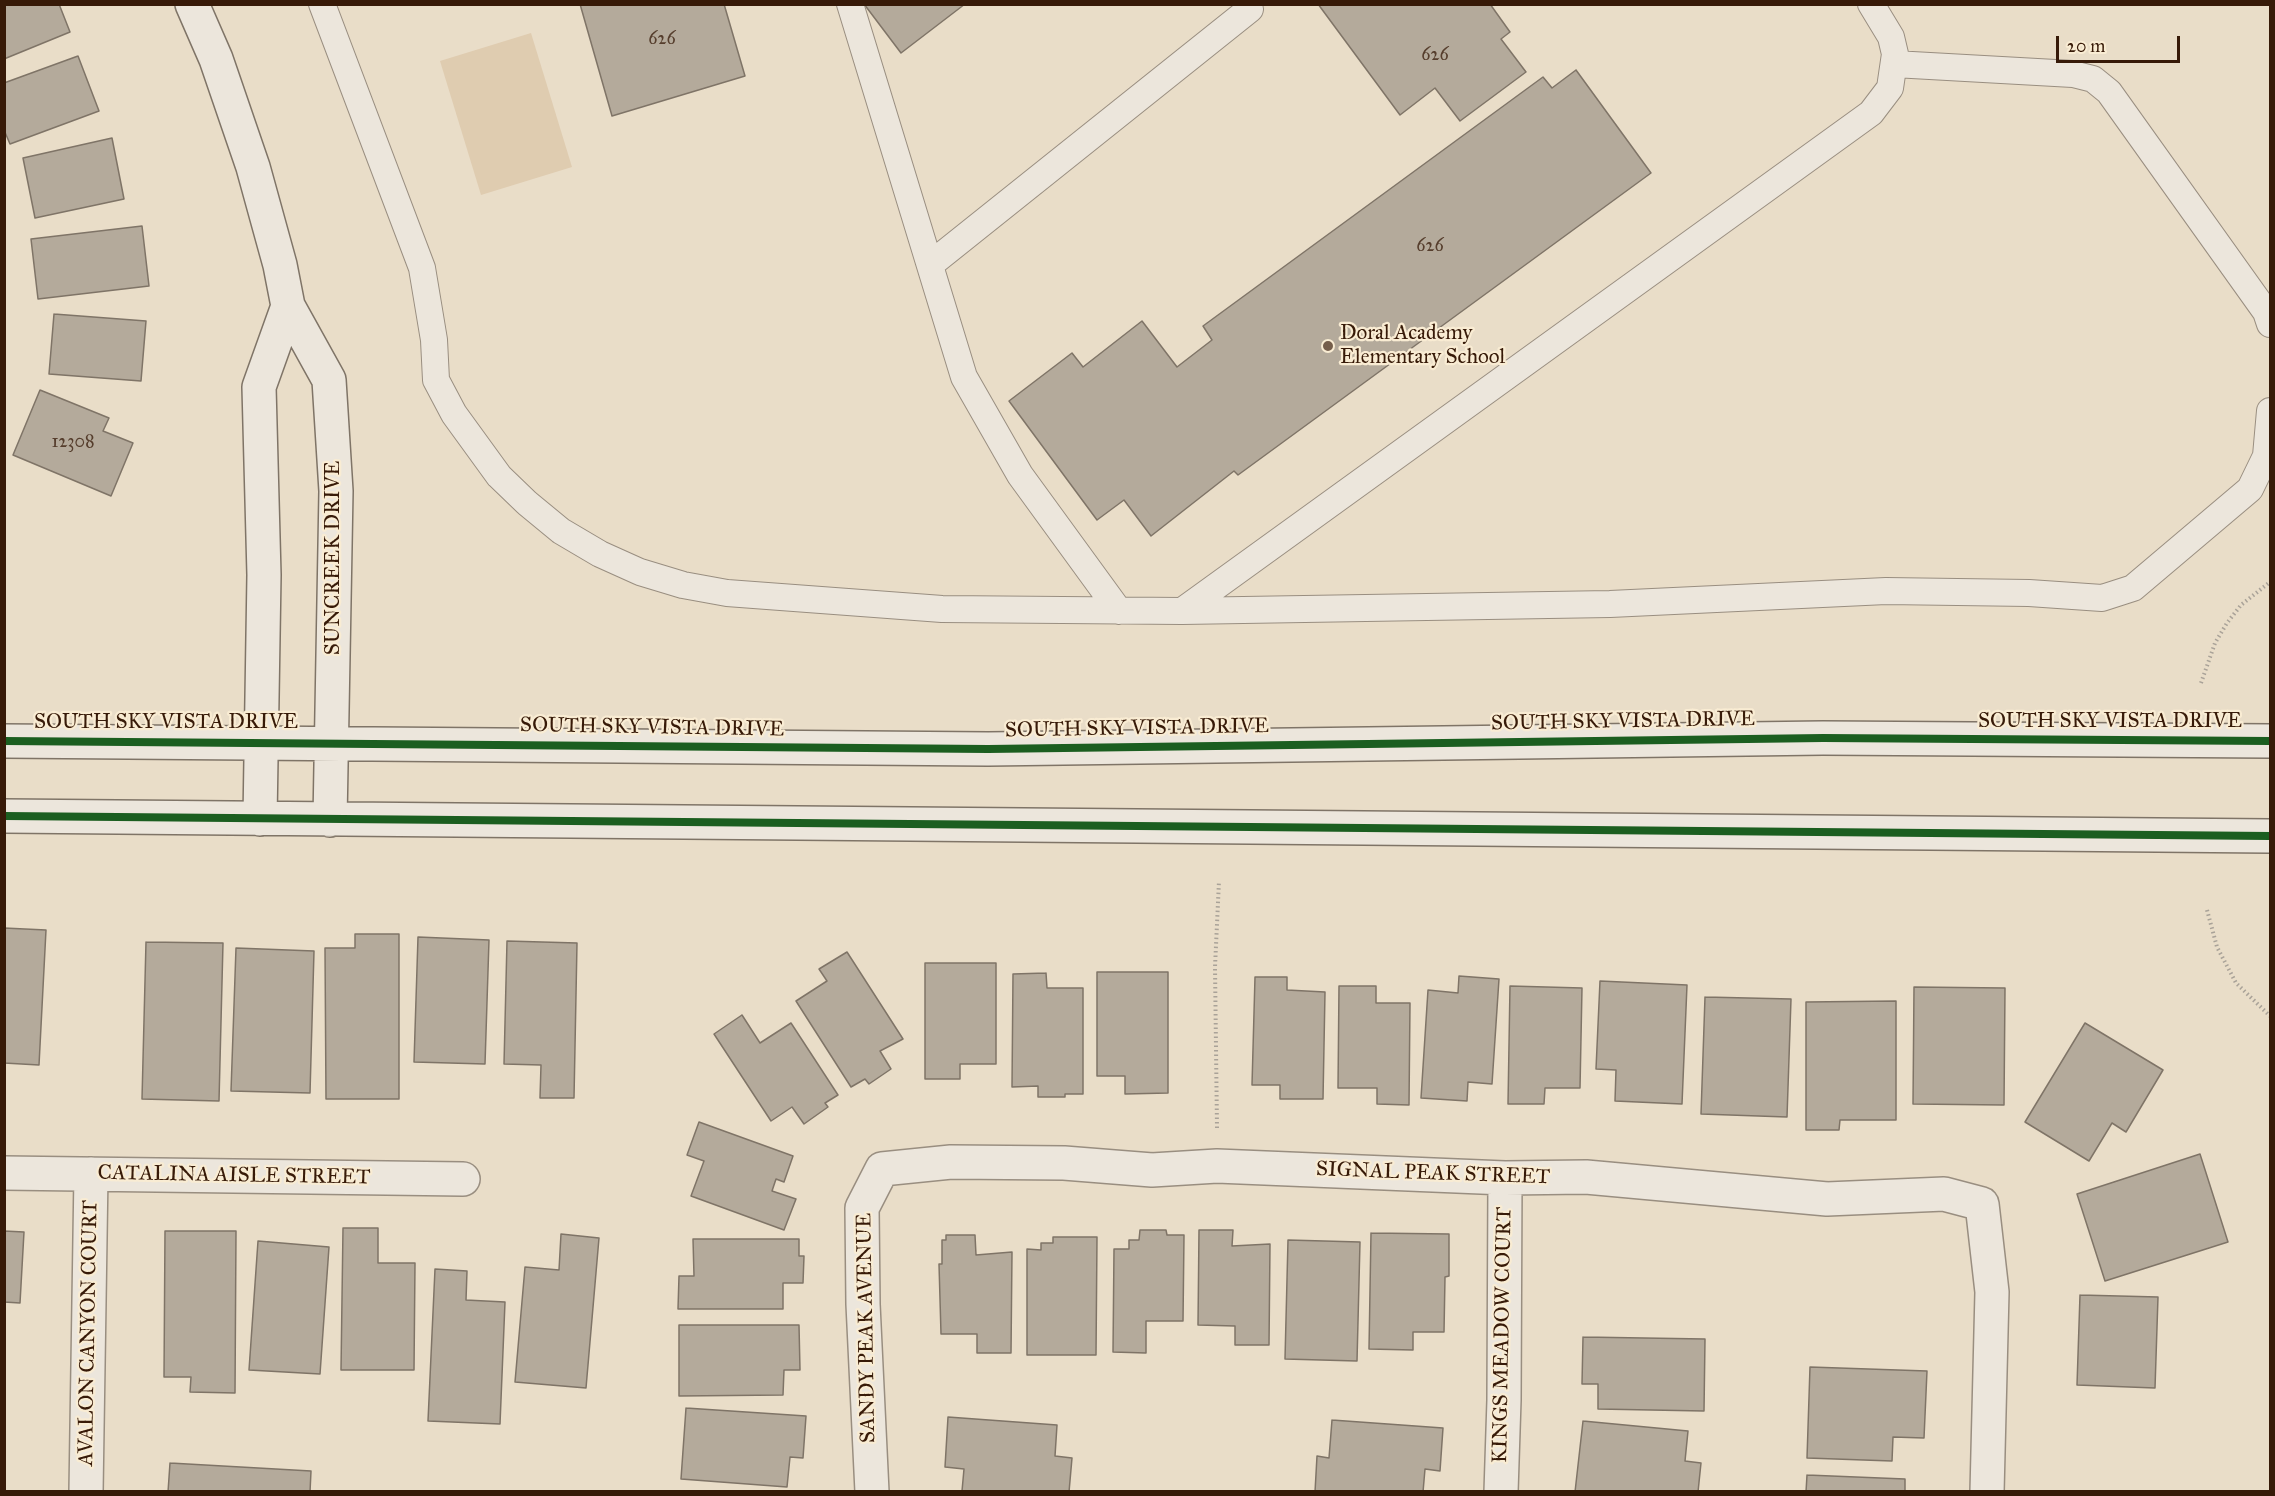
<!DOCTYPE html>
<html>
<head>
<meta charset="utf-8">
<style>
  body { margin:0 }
  #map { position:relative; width:2275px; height:1496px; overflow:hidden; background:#e9ddc8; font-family:"IM FELL Great Primer",serif }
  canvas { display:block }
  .frame { position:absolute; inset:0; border:6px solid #371a08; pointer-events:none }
  .scale { position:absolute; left:2056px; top:36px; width:124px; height:27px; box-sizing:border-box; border:3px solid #371a08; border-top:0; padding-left:8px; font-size:18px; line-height:21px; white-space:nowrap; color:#371a08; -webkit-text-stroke:4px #f9ecd3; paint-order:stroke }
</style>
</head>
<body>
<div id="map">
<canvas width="2275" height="1496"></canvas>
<div class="frame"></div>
<div class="scale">20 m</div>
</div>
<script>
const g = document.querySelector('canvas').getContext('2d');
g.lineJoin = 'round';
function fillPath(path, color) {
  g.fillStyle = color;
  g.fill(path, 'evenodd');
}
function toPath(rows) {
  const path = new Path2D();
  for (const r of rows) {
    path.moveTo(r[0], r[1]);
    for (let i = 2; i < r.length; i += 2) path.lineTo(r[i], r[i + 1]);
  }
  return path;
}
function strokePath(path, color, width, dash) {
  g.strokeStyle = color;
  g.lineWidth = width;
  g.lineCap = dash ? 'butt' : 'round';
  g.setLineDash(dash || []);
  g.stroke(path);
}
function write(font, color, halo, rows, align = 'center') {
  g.font = font + ' "IM FELL Great Primer",serif';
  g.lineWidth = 4.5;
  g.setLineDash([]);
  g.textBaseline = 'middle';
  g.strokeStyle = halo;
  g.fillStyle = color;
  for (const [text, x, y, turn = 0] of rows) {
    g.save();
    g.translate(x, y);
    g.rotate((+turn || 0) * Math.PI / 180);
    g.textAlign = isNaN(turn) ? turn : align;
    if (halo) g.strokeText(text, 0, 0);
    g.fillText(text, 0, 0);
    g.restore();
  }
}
fillPath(toPath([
  [531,33,572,167,481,195,440,61]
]), '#dfccb0');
const building = toPath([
  [4,4,59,4,70,32,4,59,4,4],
  [580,4,724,4,745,76,612,116,580,4],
  [864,4,965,4,901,53,864,4],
  [1318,4,1490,4,1510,32,1501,39,1526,72,1460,121,1435,88,1400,115,1318,4],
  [78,56,99,111,10,144,4,130,4,83,78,56],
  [1576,70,1651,173,1238,475,1234,471,1151,536,1124,500,1097,520,1009,401,1072,353,1083,367,1142,321,1177,367,1212,340,1203,326,1543,77,1552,88,1576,70],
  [112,138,124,199,35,218,23,158,112,138],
  [142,226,149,286,38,299,31,239,142,226],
  [54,314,146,321,141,381,49,374,54,314],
  [40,390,109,418,103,431,133,443,111,496,13,455,40,390],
  [4,928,46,930,39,1065,4,1063,4,928],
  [355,934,399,934,399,1099,326,1099,325,948,355,948,355,934],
  [418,937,489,940,485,1064,414,1062,418,937],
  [507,941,577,943,574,1098,540,1098,541,1065,504,1064,507,941],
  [146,942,223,943,219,1101,142,1099,146,942],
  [236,948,314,951,310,1093,231,1091,236,948],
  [847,952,903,1039,880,1051,891,1069,869,1084,865,1079,851,1087,796,1001,827,981,819,969,847,952],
  [925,963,996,963,996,1064,960,1064,960,1079,925,1079,925,963],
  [1097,972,1168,972,1168,1093,1125,1094,1125,1076,1097,1076,1097,972],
  [1046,973,1047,988,1083,988,1083,1094,1065,1094,1065,1097,1038,1097,1038,1086,1012,1087,1013,974,1046,973],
  [1459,976,1499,979,1492,1084,1468,1082,1467,1101,1421,1098,1428,990,1458,993,1459,976],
  [1255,977,1287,977,1287,990,1325,992,1323,1099,1280,1099,1280,1085,1252,1085,1255,977],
  [1600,981,1687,985,1682,1104,1615,1101,1616,1070,1596,1069,1600,981],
  [1339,986,1376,986,1376,1003,1410,1003,1409,1105,1377,1104,1377,1088,1338,1088,1339,986],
  [1510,986,1582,988,1580,1088,1545,1088,1544,1104,1508,1104,1510,986],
  [1914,987,2005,988,2004,1105,1913,1104,1914,987],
  [1705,997,1791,999,1787,1117,1701,1114,1705,997],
  [1896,1001,1896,1120,1840,1120,1839,1130,1806,1130,1806,1002,1896,1001],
  [742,1015,760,1043,791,1023,838,1095,825,1103,828,1107,804,1124,792,1107,771,1121,714,1034,742,1015],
  [2085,1023,2163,1070,2126,1132,2112,1123,2089,1161,2025,1122,2085,1023],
  [699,1122,793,1156,784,1182,776,1179,772,1191,796,1199,784,1230,691,1196,704,1161,687,1155,699,1122],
  [2200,1154,2228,1242,2105,1281,2077,1194,2200,1154],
  [343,1228,378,1228,378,1263,415,1263,414,1370,341,1370,343,1228],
  [1140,1230,1166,1230,1167,1235,1184,1235,1183,1321,1146,1321,1146,1353,1113,1352,1114,1249,1129,1249,1129,1240,1139,1240,1140,1230],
  [1199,1230,1233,1230,1232,1246,1270,1244,1269,1345,1235,1345,1235,1326,1198,1325,1199,1230],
  [4,1231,24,1232,20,1303,4,1302,4,1231],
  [165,1231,236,1231,235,1393,190,1392,191,1377,164,1377,165,1231],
  [1371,1233,1449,1234,1449,1276,1445,1277,1444,1332,1413,1332,1413,1350,1369,1349,1371,1233],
  [561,1234,599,1238,586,1388,515,1382,525,1267,559,1270,561,1234],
  [946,1235,975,1235,976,1255,1012,1252,1011,1353,977,1353,977,1334,941,1334,939,1264,942,1264,942,1240,946,1240,946,1235],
  [1053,1237,1097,1237,1096,1355,1027,1355,1027,1249,1041,1250,1041,1243,1053,1243,1053,1237],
  [693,1239,799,1239,799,1256,804,1256,803,1283,783,1283,783,1309,678,1309,679,1276,694,1276,693,1239],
  [1288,1240,1360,1242,1357,1361,1285,1359,1288,1240],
  [258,1241,329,1247,320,1374,249,1370,258,1241],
  [435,1269,467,1271,466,1300,505,1302,500,1424,428,1421,435,1269],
  [2080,1295,2158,1297,2155,1388,2077,1385,2080,1295],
  [679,1325,799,1325,800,1370,784,1370,783,1395,679,1396,679,1325],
  [1583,1337,1705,1339,1704,1411,1598,1409,1598,1384,1582,1384,1583,1337],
  [1810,1367,1927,1371,1924,1438,1893,1437,1892,1461,1807,1458,1810,1367],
  [686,1408,806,1416,803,1458,790,1457,787,1487,681,1479,686,1408],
  [948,1417,1057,1425,1055,1456,1072,1458,1069,1492,962,1491,964,1469,945,1467,948,1417],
  [1332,1420,1443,1428,1440,1471,1425,1469,1423,1492,1315,1492,1317,1456,1329,1458,1332,1420],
  [1583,1421,1688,1431,1685,1461,1701,1463,1698,1492,1575,1492,1583,1421],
  [170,1463,311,1471,310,1492,168,1492,170,1463],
  [1807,1475,1905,1479,1905,1492,1806,1492,1807,1475]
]);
fillPath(building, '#b4aa9b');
strokePath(building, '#7f7467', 1.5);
const lane = toPath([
  [322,4,422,268,434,340,436,380,454,414,499,476,527,503,561,531,600,554,640,572,683,585,727,593,942,609,1182,611,1871,113,1890,88,1895,54,1891,37,1871,4],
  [850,4,964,377,1020,475,1119,611],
  [1894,64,2073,74,2093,79,2109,92,2266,312,2270,324],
  [931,264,1250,9],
  [1182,611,1610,604,1886,591,2029,593,2102,598,2133,588,2250,489,2266,456,2270,411]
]);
const street = toPath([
  [4,1173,463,1179],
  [86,1492,91,1174],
  [872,1492,863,1304,862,1208,882,1169,951,1162,1064,1163,1152,1170,1217,1166,1505,1178,1586,1177,1827,1199,1944,1194,1982,1204,1992,1292,1987,1492],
  [1501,1492,1504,1400,1505,1178]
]);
const secondary = toPath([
  [192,4,216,59,253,167,280,265,288,306,329,380,336,491,330,820],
  [4,741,988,749,1823,738,2270,741],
  [4,816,2270,836],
  [260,819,264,575,259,387,288,306]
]);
strokePath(lane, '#998e80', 28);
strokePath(street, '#998e80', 36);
strokePath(secondary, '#7f7467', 36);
strokePath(toPath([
  [2201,683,2215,643,2227,623,2241,605,2270,582],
  [2207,910,2217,947,2236,983,2270,1016],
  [1217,1128,1215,967,1219,881]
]), '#a9a298', 4, [1.5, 3]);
strokePath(lane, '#ece6dc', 26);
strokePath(street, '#ece6dc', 33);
strokePath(secondary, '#ece6dc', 33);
strokePath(toPath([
  [4,741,988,749,1823,738,2270,741],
  [4,816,2270,836]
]), '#1b5e20', 8);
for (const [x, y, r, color] of [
  [1328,346,6,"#755e4b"]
]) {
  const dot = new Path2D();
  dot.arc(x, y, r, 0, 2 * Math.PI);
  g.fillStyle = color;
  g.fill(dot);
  strokePath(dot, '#f9ecd3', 2);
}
write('18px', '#563e2d', null, [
  ["626",662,40],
  ["626",1435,56],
  ["626",1430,247],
  ["12308",73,443]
]);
write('21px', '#371a08', '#f9ecd3', [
  ["Doral Academy",1340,334],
  ["Elementary School",1340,358]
], 'left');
write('21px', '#371a08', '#f9ecd3', [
  ["SUNCREEK DRIVE",334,558,-90],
  ["SOUTH SKY VISTA DRIVE",1623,722,-1],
  ["SOUTH SKY VISTA DRIVE",2110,722],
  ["SOUTH SKY VISTA DRIVE",166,723],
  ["SOUTH SKY VISTA DRIVE",652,728,1],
  ["SOUTH SKY VISTA DRIVE",1137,729,-1],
  ["SIGNAL PEAK STREET",1433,1174,2],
  ["CATALINA AISLE STREET",234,1176,1],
  ["SANDY PEAK AVENUE",867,1328,-91],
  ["AVALON CANYON COURT",89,1333,-89],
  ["KINGS MEADOW COURT",1503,1335,-89]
]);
</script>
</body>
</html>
